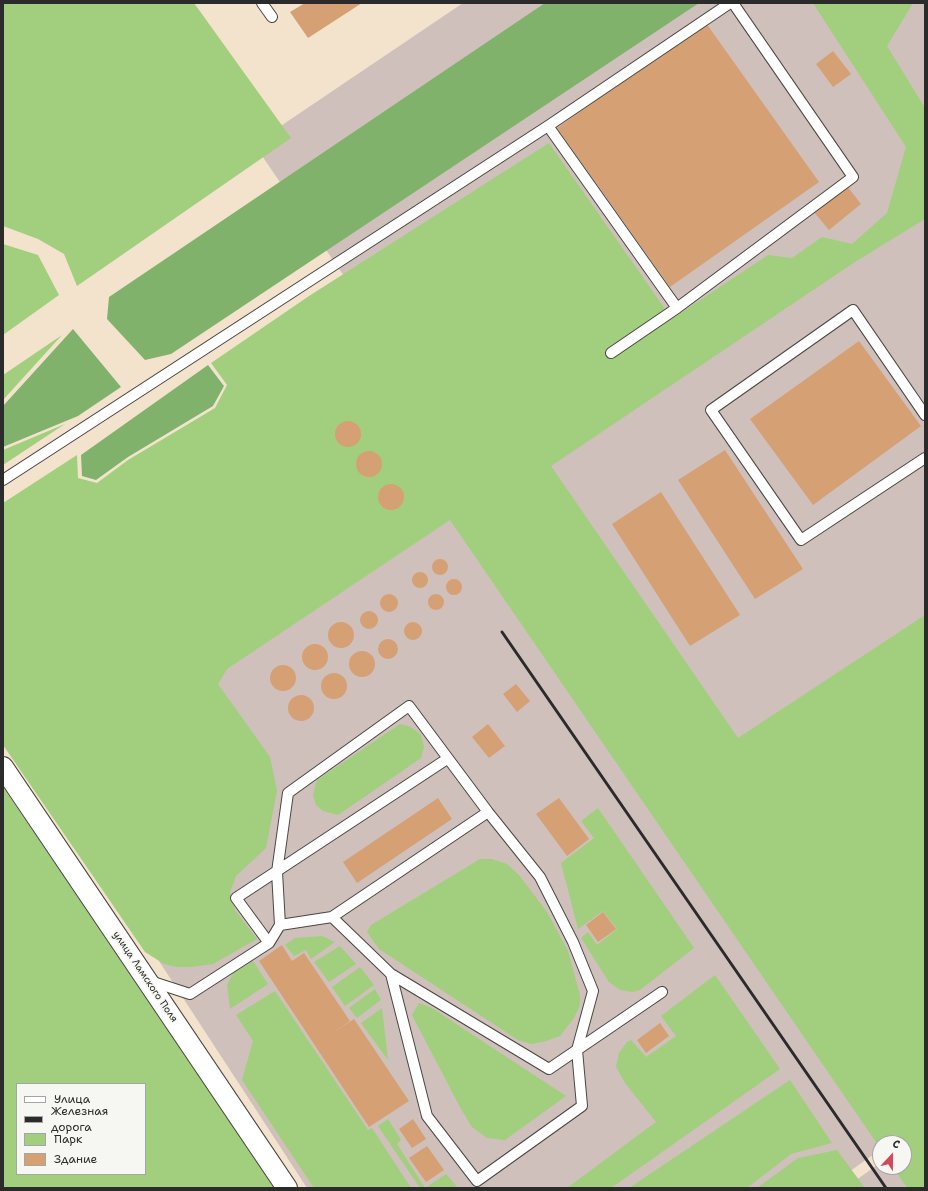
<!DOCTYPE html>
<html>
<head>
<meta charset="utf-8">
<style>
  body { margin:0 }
  #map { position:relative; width:928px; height:1191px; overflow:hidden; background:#f3e3cd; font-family:"Shantell Sans",sans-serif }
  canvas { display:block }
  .frame { position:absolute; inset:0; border:4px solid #2b2b2b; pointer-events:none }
  .legend { position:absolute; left:16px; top:1083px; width:130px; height:92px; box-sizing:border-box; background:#f6f6f2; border:1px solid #a5a5a2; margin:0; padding:5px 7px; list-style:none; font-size:12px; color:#2b2b2b }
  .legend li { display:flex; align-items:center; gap:8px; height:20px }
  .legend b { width:20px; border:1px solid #a5a5a2 }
  .north { position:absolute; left:872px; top:1135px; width:40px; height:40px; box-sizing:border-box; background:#f6f6f2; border:1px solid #a5a5a2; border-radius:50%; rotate:22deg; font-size:11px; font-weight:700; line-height:16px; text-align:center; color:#2b2b2b }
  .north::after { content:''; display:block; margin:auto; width:14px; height:18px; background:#d1495b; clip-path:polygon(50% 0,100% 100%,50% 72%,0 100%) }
</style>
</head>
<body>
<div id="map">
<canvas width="928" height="1191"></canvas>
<div class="frame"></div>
<ul class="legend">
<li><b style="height:5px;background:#fff"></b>Улица</li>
<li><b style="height:5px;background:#2b2b2b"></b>Железная дорога</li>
<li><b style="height:11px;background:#a1cf7d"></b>Парк</li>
<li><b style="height:11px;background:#d6a075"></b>Здание</li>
</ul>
<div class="north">С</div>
</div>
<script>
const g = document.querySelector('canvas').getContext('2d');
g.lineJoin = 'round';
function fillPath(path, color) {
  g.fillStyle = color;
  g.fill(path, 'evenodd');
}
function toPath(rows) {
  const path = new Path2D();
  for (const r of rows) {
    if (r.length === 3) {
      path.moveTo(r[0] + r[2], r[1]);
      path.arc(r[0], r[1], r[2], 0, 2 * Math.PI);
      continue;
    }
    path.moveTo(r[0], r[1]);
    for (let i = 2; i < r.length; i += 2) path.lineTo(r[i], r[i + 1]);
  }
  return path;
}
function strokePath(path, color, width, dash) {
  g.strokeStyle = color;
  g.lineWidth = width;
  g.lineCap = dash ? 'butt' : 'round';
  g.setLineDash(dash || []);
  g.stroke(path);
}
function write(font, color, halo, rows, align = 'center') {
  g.font = font + ' "Shantell Sans",sans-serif';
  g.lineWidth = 3.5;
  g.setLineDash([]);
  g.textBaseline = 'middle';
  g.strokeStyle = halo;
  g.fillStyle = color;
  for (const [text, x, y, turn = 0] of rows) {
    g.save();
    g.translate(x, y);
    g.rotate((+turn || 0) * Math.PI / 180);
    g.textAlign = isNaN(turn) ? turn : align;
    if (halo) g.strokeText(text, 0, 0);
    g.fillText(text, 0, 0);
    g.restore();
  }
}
fillPath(toPath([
  [463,3,925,3,925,1188,845,1188,880,1163,880,1167,904,1167,925,1130,254,144],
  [355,320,880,1143,880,1150,826,1188,307,1188,3,722]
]), '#cfc0bb');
fillPath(toPath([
  [3,3,194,3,291,138,77,286,64,254,38,239,3,226],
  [813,3,913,3,887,46,925,108,925,219,855,262,551,466,738,738,925,615,925,1188,907,1188,893,1167,904,1167,904,1143,880,1143,880,1148,450,520,227,669,218,684,270,757,277,791,266,848,236,876,230,892,235,910,257,939,213,964,191,967,177,967,164,964,145,952,3,745,3,503,77,455,78,478,97,483,128,460,215,408,227,385,211,363,309,296,549,143,665,309,605,354,610,360,768,255,792,258,822,237,852,244,887,213,906,147],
  [3,244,38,255,59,295,3,335],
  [62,335,3,400,3,375],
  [65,424,3,465,3,450],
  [400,724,411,727,421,735,424,747,421,758,338,815,323,811,316,805,313,795,317,780],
  [3,787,155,1009,275,1188,3,1188],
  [17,1084,145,1084,145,1174,17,1174],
  [598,808,694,948,640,990,632,992,620,990,609,982,581,938,588,932,597,945,617,929,603,911,578,929,561,863,594,838,581,821],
  [480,859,492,859,507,864,519,875,547,912,568,951,580,995,580,1005,574,1018,560,1036,546,1041,531,1044,518,1040,379,949,367,932,371,925],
  [322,936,335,942,311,959,306,950,294,956,285,945,295,938],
  [340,946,356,964,329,982,314,962],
  [253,961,268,984,230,1009,227,985,233,973],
  [360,967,374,985,345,1006,332,987],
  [715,975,780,1069,611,1188,567,1188,656,1122,625,1083,616,1067,619,1053,627,1042,631,1040,646,1057,676,1036,661,1016],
  [375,989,381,1000,357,1018,349,1008],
  [275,991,368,1130,372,1128,411,1188,314,1188,242,1080,253,1041,236,1015],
  [419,1003,432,1008,566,1096,505,1140,487,1138,472,1127,461,1109,412,1015],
  [382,1008,388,1060,361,1023],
  [790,1080,832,1143,791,1154,747,1188,629,1188],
  [388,1119,401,1140,397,1144,425,1188,446,1174,458,1188,420,1188,378,1126],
  [837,1150,865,1188,757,1188,798,1158]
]), '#a1cf7d');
fillPath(toPath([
  [545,3,699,3,171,354,145,360,107,319,109,297],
  [73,329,121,387,78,416,3,447,3,406],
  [208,365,224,386,213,406,128,457,96,480,82,476,81,455]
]), '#80b26c');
fillPath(toPath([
  [305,3,362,3,308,38,290,12],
  [706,23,819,182,670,287,557,128],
  [833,51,851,74,833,87,816,64],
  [847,186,861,204,829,230,814,212],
  [859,341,921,426,813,505,750,419],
  [348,434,13],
  [725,450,803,569,755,599,678,480],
  [369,464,13],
  [391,497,13],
  [661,492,740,615,690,646,612,524],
  [440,567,8],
  [420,580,8],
  [454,587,8],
  [389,603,9],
  [436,602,8],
  [369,620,9],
  [413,631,9],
  [341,635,13],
  [388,649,10],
  [315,657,13],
  [362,664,13],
  [283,678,13],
  [334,686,13],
  [516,684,530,701,517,712,503,694],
  [301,708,13],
  [488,724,505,746,489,758,472,737],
  [438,798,452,819,357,883,343,862],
  [559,798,589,839,567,856,536,814],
  [603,912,616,929,598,942,586,925],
  [282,945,292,961,304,953,350,1021,331,1034,354,1019,409,1101,369,1127,259,961],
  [660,1023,669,1036,646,1053,637,1040],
  [413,1119,426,1139,412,1148,399,1129],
  [427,1146,444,1170,426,1182,409,1158]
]), '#d6a075');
const lane = toPath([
  [262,3,272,17],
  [548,126,677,308],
  [611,353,677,308,853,177,733,3],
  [925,415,853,310,711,410,801,540,925,458],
  [3,480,548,126,730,3],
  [332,917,488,812],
  [280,925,277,872,288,793,409,706,488,812,540,877,573,942,593,991,577,1050,582,1106,477,1181,427,1116,391,974],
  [269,943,236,898,447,759],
  [150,981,190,994,269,943,280,925,332,917,391,974,549,1069,662,992]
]);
const street = toPath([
  [3,767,287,1188]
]);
strokePath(lane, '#494743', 12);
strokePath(street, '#494743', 22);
strokePath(lane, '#fff', 10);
strokePath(street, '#fff', 20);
strokePath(toPath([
  [502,632,886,1188]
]), '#2b2b2b', 3);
write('10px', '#2b2b2b', '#f6f6f2', [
  ["улица Ламского Поля",145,977,56]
]);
</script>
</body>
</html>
